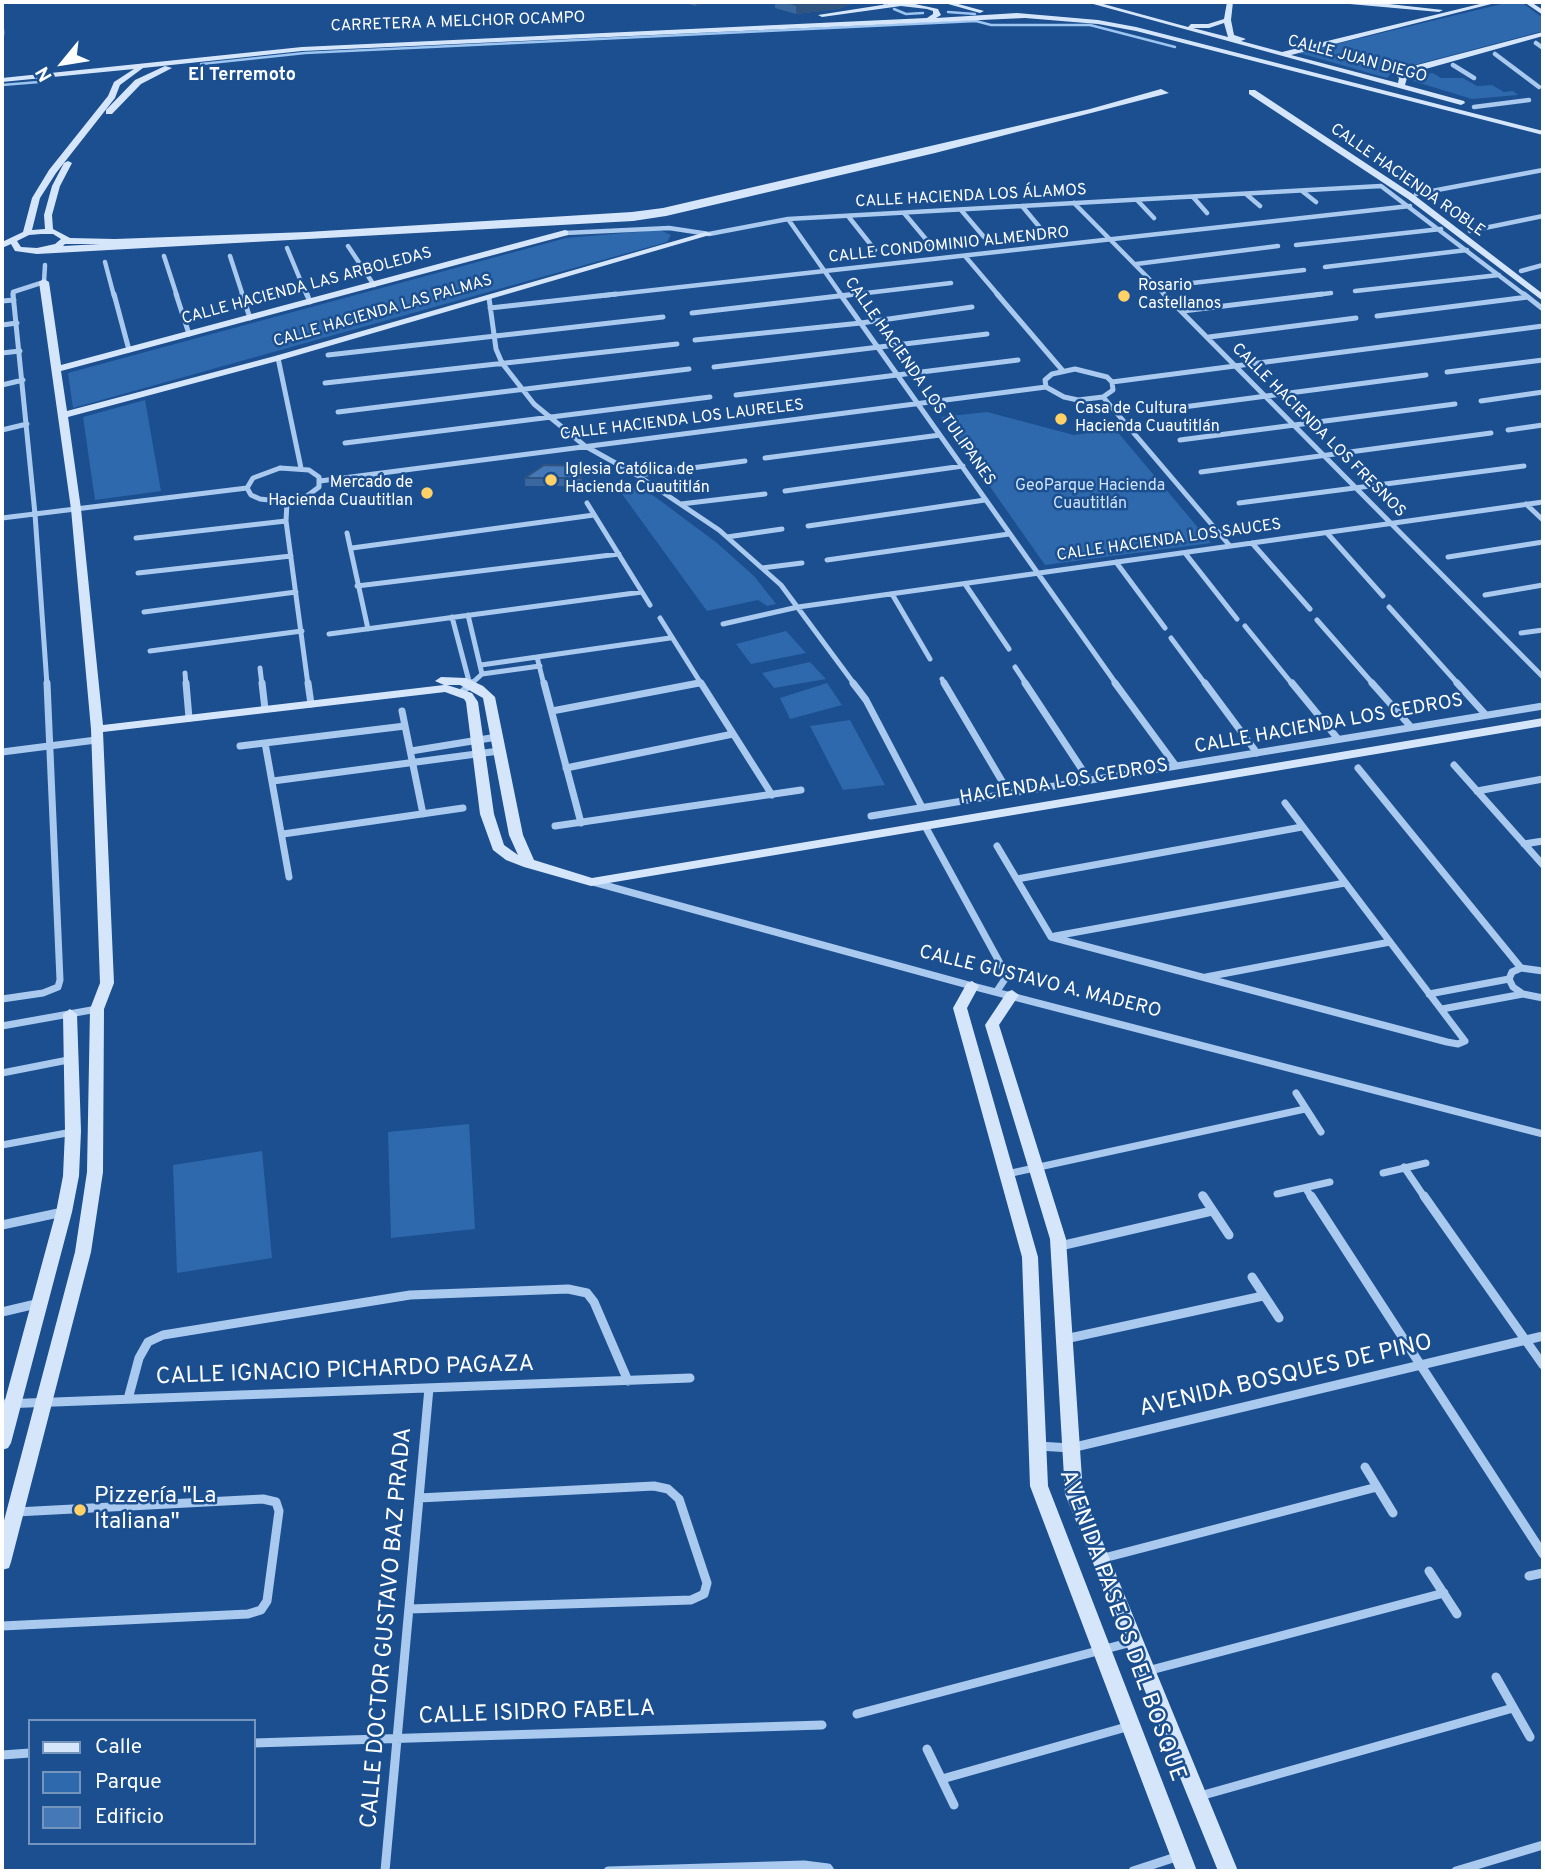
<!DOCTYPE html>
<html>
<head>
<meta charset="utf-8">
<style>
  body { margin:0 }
  #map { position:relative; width:1545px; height:1873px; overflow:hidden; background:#1b4f8f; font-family:Overpass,sans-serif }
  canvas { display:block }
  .frame { position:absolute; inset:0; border:4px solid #fff; pointer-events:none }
  .legend { position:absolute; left:28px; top:1719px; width:228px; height:126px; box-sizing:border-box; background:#1b4f8f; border:2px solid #7695bc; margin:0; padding:9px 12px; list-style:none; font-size:21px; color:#fff }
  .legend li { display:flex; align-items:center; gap:14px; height:35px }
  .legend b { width:35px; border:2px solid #7695bc }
  .north { position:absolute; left:28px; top:28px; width:70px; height:70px; -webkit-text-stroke:5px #1b4f8f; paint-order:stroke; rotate:240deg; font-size:19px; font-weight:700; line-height:28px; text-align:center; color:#fff }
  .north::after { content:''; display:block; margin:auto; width:24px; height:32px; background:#fff; clip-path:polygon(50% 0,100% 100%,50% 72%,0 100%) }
</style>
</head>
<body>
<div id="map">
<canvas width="1545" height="1873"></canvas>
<div class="frame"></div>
<ul class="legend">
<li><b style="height:9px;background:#d6e6fa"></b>Calle</li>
<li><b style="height:19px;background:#2e69ad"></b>Parque</li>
<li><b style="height:19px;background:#4478b7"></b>Edificio</li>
</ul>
<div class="north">N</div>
</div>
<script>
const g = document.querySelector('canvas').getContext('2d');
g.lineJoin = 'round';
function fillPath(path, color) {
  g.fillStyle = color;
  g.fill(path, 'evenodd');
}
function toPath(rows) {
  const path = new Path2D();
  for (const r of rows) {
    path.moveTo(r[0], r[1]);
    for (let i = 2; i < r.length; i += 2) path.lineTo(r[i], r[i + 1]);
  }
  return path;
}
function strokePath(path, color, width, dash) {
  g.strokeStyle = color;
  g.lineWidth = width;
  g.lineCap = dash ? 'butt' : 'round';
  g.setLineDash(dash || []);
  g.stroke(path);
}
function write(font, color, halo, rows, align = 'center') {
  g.font = font + ' Overpass,sans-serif';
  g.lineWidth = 5;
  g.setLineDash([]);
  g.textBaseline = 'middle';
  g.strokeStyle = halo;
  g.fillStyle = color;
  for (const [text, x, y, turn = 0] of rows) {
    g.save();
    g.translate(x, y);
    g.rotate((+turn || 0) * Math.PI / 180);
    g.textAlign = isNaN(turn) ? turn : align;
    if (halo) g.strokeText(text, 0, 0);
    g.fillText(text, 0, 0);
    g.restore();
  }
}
fillPath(toPath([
  [1510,2,1521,2,1543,18,1543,31,1395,70,1387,78,1299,53],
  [1433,73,1441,78,1463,78,1477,86,1492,85,1504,92,1513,91,1518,95,1472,99,1413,81,1421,75],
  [660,230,671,235,667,242,73,408,68,373,566,238],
  [145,400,161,491,95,500,83,417],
  [987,412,1074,435,1115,429,1211,543,1045,565,941,417],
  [636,486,654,496,717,543,754,576,776,604,767,606,758,600,707,611,622,494],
  [786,631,806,653,751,664,736,644],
  [810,662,826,679,774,688,762,673],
  [827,683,842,705,790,719,780,698],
  [850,720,885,785,843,790,810,726],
  [469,1124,475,1229,391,1238,388,1132],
  [262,1151,272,1258,177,1273,173,1165]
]), '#2e69ad');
strokePath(toPath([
  [883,2,885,4],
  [894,9,906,14,923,13],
  [948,12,975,14],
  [201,64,305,53,976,21,991,25,1090,25,1175,47],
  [2,85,39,82]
]), '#9cc4f0', 2.5);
strokePath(toPath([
  [2,30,2,35],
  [1536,43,1543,48],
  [1495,54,1539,87],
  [1453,65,1474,78],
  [1474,107,1529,100],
  [1302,191,1316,202],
  [1246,194,1260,206],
  [1416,194,1543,170],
  [1193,197,1207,213],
  [1137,200,1154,218],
  [1074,203,1166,296],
  [1022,206,1042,230],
  [961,210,984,237],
  [904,213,930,244],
  [848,216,875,250],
  [788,219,842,296],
  [1470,231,1543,216],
  [565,233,669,228,709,234,788,219,1381,186,1526,296],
  [1296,245,1441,229],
  [348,246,374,285],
  [287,248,307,296],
  [164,256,177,296],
  [230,256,243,296],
  [965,256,999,296],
  [105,262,114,296],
  [1136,264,1278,246],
  [1325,267,1467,250],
  [1521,271,1543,265],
  [1158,287,1304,270],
  [1355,291,1499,275],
  [13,296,13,292,44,282,45,265],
  [600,296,1410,206],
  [841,296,951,283],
  [1308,296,1331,293]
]), '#a9c9ee', 4.5);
strokePath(toPath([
  [13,294,35,514,47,685],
  [114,294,129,350],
  [176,294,189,334],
  [242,294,250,318],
  [307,294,310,302],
  [840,294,1117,685],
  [997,294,1063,371],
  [1164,294,1543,677],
  [1524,294,1543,309],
  [489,298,496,349,502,363,534,404,585,446,637,475,719,530,781,585,855,685],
  [2,301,14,300],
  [490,308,616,294],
  [1183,311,1322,294],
  [692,313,856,294],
  [1377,316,1528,297],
  [2,325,17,323],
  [1209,337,1356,318],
  [695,340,861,323,972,307],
  [2,353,20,351],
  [328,355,663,317],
  [278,358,301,468],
  [714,367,987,334],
  [1075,369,1107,377,1112,382,1113,390,1103,397,1078,400,1064,397,1046,387,1045,380,1052,374,1075,369],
  [1447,372,1543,360],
  [1112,382,1543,326],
  [325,383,677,344],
  [2,385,23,380],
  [736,395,1018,360],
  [1103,397,1230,546],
  [1481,401,1543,392],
  [1153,411,1426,375],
  [338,412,689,369],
  [2,430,27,424],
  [1508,430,1543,425],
  [1180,440,1455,404],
  [345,443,710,397],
  [765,458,940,435],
  [280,468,309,470,319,477,319,487,307,496,287,502,260,499,251,495,247,488,253,478,280,468],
  [1201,472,1491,433],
  [638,475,745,461],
  [320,481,1046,387],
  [785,491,963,466],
  [287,502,286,521,308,685],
  [587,503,650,605],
  [1239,503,1524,466],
  [681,504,765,494],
  [1526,504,1543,520],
  [2,518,247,488],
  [808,526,985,500],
  [347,533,368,629],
  [1327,533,1383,596],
  [727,537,782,529],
  [136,538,286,521],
  [1252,543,1310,609],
  [352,548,594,515],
  [1185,553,1237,619],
  [1448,557,1543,542],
  [827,560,1009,534],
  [1116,562,1165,628],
  [762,568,802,563],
  [138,573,291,556],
  [965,584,1009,649],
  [357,586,619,554],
  [892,594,930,659],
  [1485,595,1543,585],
  [1389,607,1459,685],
  [144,612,296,592],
  [468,615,482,674,470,685],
  [452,617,470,685],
  [660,618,702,685],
  [1317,620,1374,685],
  [723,624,798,607,1543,502],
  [1245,626,1293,685],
  [1521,633,1543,630],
  [329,634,642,592],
  [1171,638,1206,685],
  [150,651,302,631],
  [537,657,544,685],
  [481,665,670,638],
  [1015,667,1027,685],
  [260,668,262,685],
  [185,673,186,685],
  [482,674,540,666],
  [942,679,945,685],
  [690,685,699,683]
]), '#a9c9ee', 5);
strokePath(toPath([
  [186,683,189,718],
  [262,683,265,709],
  [308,683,311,704],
  [544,683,581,823],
  [701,683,772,795],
  [853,683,866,700,922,807],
  [944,683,1009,793],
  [1025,683,1089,780],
  [1115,683,1176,766],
  [1205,683,1257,753],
  [1292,683,1338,739],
  [1372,683,1411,727],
  [1457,683,1485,714],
  [462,692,472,683],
  [402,711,423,814],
  [552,711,699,683],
  [265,743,289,877],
  [240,746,405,726],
  [411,751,497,737],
  [2,752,96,740],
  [1454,765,1543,865],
  [566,768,733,734],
  [1358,768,1521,968],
  [273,781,499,751],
  [1477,791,1543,779],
  [871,816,1543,706],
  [555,826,801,790],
  [925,826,1007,976,997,991],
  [283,834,463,808],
  [1524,844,1543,841],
  [997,846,1051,937,1447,1042,1458,1044,1465,1041,1285,803],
  [1017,879,1302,827],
  [593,882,972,986,1543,1134],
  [1055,936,1345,883],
  [1543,971,1521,968,1512,972,1509,979,1513,987,1523,994,1543,998],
  [1206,977,1390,942],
  [1429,994,1509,979],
  [2,999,43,993,58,987,60,980,47,683],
  [1442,1009,1523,994],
  [2,1026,97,1009],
  [2,1073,73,1059],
  [1296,1093,1321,1132],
  [2,1145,72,1132],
  [1404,1167,1425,1198],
  [1383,1173,1426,1163],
  [1007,1174,1305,1109],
  [1306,1189,1312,1198],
  [1277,1194,1330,1182],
  [1202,1195,1204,1198]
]), '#a9c9ee', 7);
strokePath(toPath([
  [1203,1196,1229,1235],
  [1311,1196,1543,1554],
  [1424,1196,1543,1365],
  [2,1225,63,1212],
  [1060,1246,1212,1211],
  [1252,1277,1279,1318],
  [2,1312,40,1303],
  [1065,1339,1263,1296],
  [128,1399,139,1358,148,1342,163,1335,410,1295,568,1289,587,1293,594,1302,628,1381],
  [2,1404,690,1378],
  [1038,1446,1071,1448,1543,1336],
  [1365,1467,1393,1513],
  [1100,1559,1377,1487],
  [1429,1571,1457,1614],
  [1529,1576,1543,1573],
  [409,1609,691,1600,704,1594,707,1583,679,1499,668,1489,654,1486,419,1498],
  [2,1626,248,1614,261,1610,267,1601,279,1511,276,1502,263,1499,16,1512],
  [1147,1671,1444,1593],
  [1496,1677,1530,1737],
  [857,1714,1132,1642],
  [254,1743,822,1725],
  [927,1749,954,1805],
  [2,1755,30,1753],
  [942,1779,1130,1726],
  [1200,1796,1513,1708],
  [385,1871,429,1388],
  [608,1871,804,1865,828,1868,830,1871],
  [1133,1871,1179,1856],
  [1456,1871,1543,1845]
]), '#a9c9ee', 9);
fillPath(toPath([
  [901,2,917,2,915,4,938,9,941,15,936,18,1017,13,1098,20,1136,27,1543,131,1543,135,1136,31,1098,24,1025,18,302,51,143,68,120,85,115,98,56,173,40,198,32,230,45,229,44,215,52,186,64,163,68,161,72,163,60,186,52,215,53,229,70,238,115,239,307,232,632,212,663,208,1090,109,1161,89,1169,93,935,153,666,216,633,221,37,254,15,251,11,244,2,248,2,242,23,232,32,198,49,170,108,96,114,82,134,69,2,82,2,78,302,47,927,18,933,14,933,11,927,9,901,6,822,17,818,15,901,2],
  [41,234,53,234,61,239,55,244,37,248,21,247,17,241,29,235,41,234],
  [65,244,100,244,63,246,65,244],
  [941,2,951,2,984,11,980,13,941,2],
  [1086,2,1096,2,1188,27,1191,24,1208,24,1224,19,1227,2,1233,2,1231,20,1234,35,1246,39,1241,41,1282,52,1488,2,1499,2,1291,55,1398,83,1399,78,1396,75,1402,69,1543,32,1543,36,1404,75,1407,78,1405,85,1464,101,1465,103,1461,105,1086,2],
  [1224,23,1228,37,1193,28,1209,28,1224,23],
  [1306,2,1346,2,1343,4,1309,4,1306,2],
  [1347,2,1371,2,1443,10,1439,12,1350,4,1347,2],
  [1524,2,1531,2,1543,10,1543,15,1524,2],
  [165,66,172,68,141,84,112,114,106,114,106,110,135,80,165,66],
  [1249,90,1255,90,1414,195,1543,294,1543,301,1408,199,1249,94,1249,90],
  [565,230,568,231,568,235,61,371,67,411,275,356,706,232,713,234,281,360,68,417,81,509,103,725,444,685,435,681,441,677,466,678,483,686,495,697,523,835,534,860,592,878,1543,718,1543,726,591,886,524,867,506,860,493,850,480,814,466,702,464,699,445,692,103,732,114,983,104,1009,103,1172,91,1252,11,1562,9,1568,2,1570,2,1528,75,1252,87,1172,90,1009,100,983,91,729,71,509,39,282,44,279,49,282,61,365,565,230],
  [447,685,460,685,483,698,509,835,518,855,504,845,494,814,478,702,472,693,447,685],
  [972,981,979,986,967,1008,1038,1257,1048,1486,1197,1871,1176,1871,1030,1486,1022,1257,953,1008,967,983,972,981],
  [1012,990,1019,995,999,1025,1066,1239,1083,1494,1238,1871,1218,1871,1065,1494,1050,1239,985,1025,1007,992,1012,990],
  [70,1009,77,1014,81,1131,79,1176,72,1212,11,1443,8,1448,2,1450,2,1411,56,1212,63,1176,65,1131,63,1014,70,1009]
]), '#d6e6fa');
fillPath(toPath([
  [681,2,708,2,696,6],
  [775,2,858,2,838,9,796,14,775,8],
  [581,466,582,486,525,486,525,478]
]), '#3a679d');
fillPath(toPath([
  [696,2,708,2,696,6],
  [822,2,858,2,838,9,796,14,796,5]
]), '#305480');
const building = toPath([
  [786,2,822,2,796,5,786,2],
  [544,465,581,466,581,478,525,478,544,465]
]);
fillPath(building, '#4478b7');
strokePath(building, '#305480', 2);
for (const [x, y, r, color] of [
  [1124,296,7,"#ffd166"],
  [1061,419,7,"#ffd166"],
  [551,480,7,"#ffd166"],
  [427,493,7,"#ffd166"],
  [80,1510,7,"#ffd166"]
]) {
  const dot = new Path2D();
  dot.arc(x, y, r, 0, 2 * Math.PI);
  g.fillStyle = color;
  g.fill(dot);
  strokePath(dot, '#1b4f8f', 2.5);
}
write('16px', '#fff', '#1b4f8f', [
  ["CARRETERA A MELCHOR OCAMPO",458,23,-2],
  ["CALLE JUAN DIEGO",1357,60,15],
  ["CALLE HACIENDA ROBLE",1407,181,35],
  ["CALLE HACIENDA LOS ÁLAMOS",971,197,-3],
  ["CALLE CONDOMINIO ALMENDRO",949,246,-6],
  ["CALLE HACIENDA LAS ARBOLEDAS",307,287,-15],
  ["CALLE HACIENDA LAS PALMAS",383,312,-16],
  ["CALLE HACIENDA LOS TULIPANES",919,382,55],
  ["CALLE HACIENDA LOS LAURELES",682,421,-7],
  ["CALLE HACIENDA LOS FRESNOS",1318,431,45],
  ["CALLE HACIENDA LOS SAUCES",1169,541,-8]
]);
write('16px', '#fff', '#1b4f8f', [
  ["Rosario",1138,287],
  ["Castellanos",1138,305],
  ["Casa de Cultura",1075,410],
  ["Hacienda Cuautitlán",1075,428],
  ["Iglesia Católica de",565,471],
  ["Hacienda Cuautitlán",565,489],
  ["Mercado de",413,484,"right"],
  ["Hacienda Cuautitlan",413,502,"right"]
], 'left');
write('16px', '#cfe3fa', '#1b4f8f', [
  ["GeoParque Hacienda",1090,487],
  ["Cuautitlán",1090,505]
]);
write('bold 18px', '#fff', '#1b4f8f', [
  ["El Terremoto",242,76]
]);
write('19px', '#fff', '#1b4f8f', [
  ["CALLE HACIENDA LOS CEDROS",1329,725,-10],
  ["HACIENDA LOS CEDROS",1064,783,-9],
  ["CALLE GUSTAVO A. MADERO",1040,983,14]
]);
write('23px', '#fff', '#1b4f8f', [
  ["CALLE IGNACIO PICHARDO PAGAZA",345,1372,-2],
  ["AVENIDA BOSQUES DE PINO",1286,1377,-13],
  ["AVENIDA PASEOS DEL BOSQUE",1121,1626,70],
  ["CALLE DOCTOR GUSTAVO BAZ PRADA",388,1628,-85],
  ["CALLE ISIDRO FABELA",537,1714,-2]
]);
write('23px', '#fff', '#1b4f8f', [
  ["Pizzería \"La",94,1497],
  ["Italiana\"",94,1523]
], 'left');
</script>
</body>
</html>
